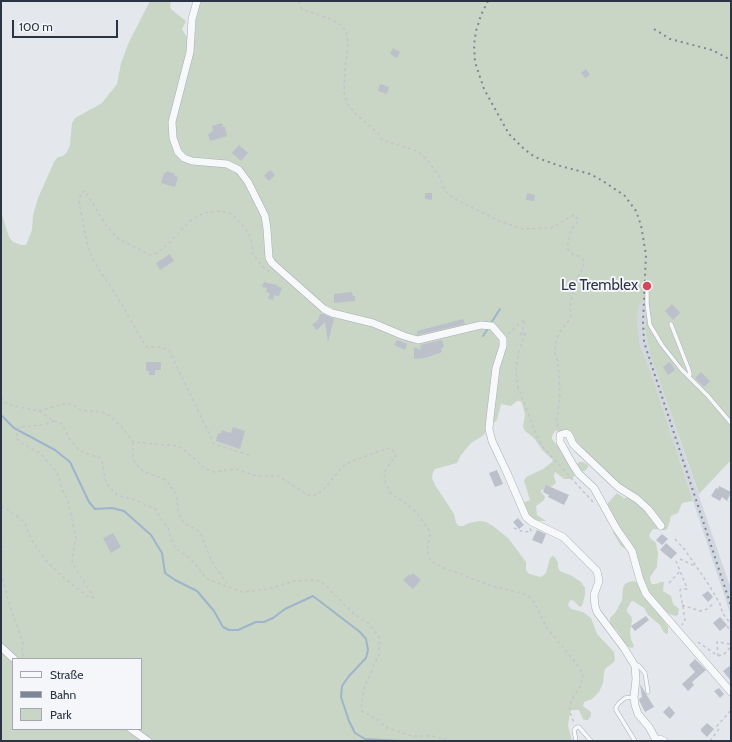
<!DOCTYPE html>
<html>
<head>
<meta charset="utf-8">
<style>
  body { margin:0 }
  #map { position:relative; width:732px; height:742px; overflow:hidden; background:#e4e7ec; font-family:Cabin,sans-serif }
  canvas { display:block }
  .frame { position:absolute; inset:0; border:2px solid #2b3445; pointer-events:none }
  .legend { position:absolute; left:12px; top:658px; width:130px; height:72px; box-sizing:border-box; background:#f4f6f9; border:1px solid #a4a8b1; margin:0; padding:5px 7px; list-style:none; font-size:12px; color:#2b3445 }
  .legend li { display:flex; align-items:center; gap:8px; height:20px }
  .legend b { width:20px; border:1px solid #a4a8b1 }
  .scale { position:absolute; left:12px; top:20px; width:106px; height:18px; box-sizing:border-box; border:2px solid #2b3445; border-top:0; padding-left:5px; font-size:12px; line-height:14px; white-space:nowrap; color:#2b3445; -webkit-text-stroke:3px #f4f6f9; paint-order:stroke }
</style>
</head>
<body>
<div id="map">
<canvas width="732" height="742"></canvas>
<div class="frame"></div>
<ul class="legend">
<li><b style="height:5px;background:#f7f8fa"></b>Straße</li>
<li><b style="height:5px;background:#7d8696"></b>Bahn</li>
<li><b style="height:11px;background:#c9d6c5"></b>Park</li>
</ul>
<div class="scale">100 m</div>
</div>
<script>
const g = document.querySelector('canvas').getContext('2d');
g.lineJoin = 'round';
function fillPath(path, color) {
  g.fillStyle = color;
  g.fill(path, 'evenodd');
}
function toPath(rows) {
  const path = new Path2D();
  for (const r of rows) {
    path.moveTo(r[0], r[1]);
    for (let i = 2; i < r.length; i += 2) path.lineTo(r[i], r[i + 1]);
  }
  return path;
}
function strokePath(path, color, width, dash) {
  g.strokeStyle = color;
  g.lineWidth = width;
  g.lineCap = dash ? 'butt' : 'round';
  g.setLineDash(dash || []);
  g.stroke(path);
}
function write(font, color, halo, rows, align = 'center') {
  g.font = font + ' Cabin,sans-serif';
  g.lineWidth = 4;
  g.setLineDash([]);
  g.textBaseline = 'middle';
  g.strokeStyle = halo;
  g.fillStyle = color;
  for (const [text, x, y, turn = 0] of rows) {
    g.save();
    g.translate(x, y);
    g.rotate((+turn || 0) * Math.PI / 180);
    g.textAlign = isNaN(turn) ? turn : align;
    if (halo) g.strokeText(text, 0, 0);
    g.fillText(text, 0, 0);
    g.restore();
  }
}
fillPath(toPath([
  [646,295,645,330,650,354,731,589,731,616,652,376,640,346,637,319,640,304]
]), '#d2d6de');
fillPath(toPath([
  [150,1,171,1,170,7,172,10,186,21,182,29,186,36,190,37,194,36,195,33,197,1,731,1,731,460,699,494,650,354,645,330,646,296,640,304,637,319,640,346,652,376,693,501,682,503,678,513,671,516,668,527,666,530,653,529,649,535,650,538,656,543,658,553,657,567,650,577,650,580,652,584,655,584,662,582,664,582,663,591,671,596,673,604,679,609,678,615,675,616,665,612,662,616,662,618,668,627,668,633,666,634,663,631,660,625,648,615,644,608,633,601,631,602,627,609,627,612,631,616,632,620,630,632,631,639,634,646,632,648,626,646,617,630,610,626,610,618,615,613,622,600,623,588,625,584,629,582,633,581,640,583,629,551,621,546,615,536,613,533,614,522,607,516,608,503,617,493,624,498,631,497,569,438,557,431,555,431,552,436,552,439,556,444,561,447,576,465,579,462,583,462,588,465,588,467,586,470,576,474,571,479,564,479,555,472,554,476,556,483,548,489,541,490,541,492,545,497,544,500,536,506,537,515,546,521,535,521,531,518,523,503,530,500,524,481,526,477,543,469,552,462,553,460,543,451,534,438,525,431,523,427,525,415,522,403,520,401,517,401,511,406,501,404,497,420,495,422,486,422,487,428,484,435,471,443,461,455,457,463,435,469,433,472,432,478,435,485,454,514,456,523,459,526,463,526,469,523,479,521,486,522,493,526,508,538,526,562,526,570,529,574,541,577,546,573,550,558,553,556,555,557,558,563,558,567,560,571,572,576,581,582,585,588,585,595,582,606,580,607,574,601,571,600,569,602,568,605,571,609,583,612,591,618,597,634,614,652,615,660,614,662,605,669,604,673,603,683,599,692,592,699,584,702,583,706,591,712,591,716,588,720,585,720,583,719,579,710,572,710,570,712,568,726,572,741,1,741,1,212,9,237,13,242,21,245,26,245,32,230,33,215,38,198,54,162,58,157,63,156,67,152,70,145,72,123,75,118,102,103,117,84,121,63,129,42],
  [13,659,141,659,141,729,13,729]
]), '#c9d6c5');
strokePath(toPath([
  [491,323,500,309],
  [483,336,489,327],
  [1,415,14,428,55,450,70,462,89,502,95,509,112,508,124,511,151,535,162,553,165,573,175,580,197,591,214,611,223,627,229,630,238,630,256,622,264,622,273,618,285,609,313,596,360,632,366,639,368,650,366,658,349,676,342,686,341,697,349,721,355,733,365,739,400,741]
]), '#9fb4cc', 2);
fillPath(toPath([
  [393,48,400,52,397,58,390,54],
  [586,69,590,75,585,78,581,73],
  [380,84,389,87,387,94,378,91],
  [222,123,223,127,225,127,227,136,210,141,208,135,213,130,212,126],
  [239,145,248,153,241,161,232,153],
  [270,170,275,175,269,181,264,176],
  [167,171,175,174,174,176,178,177,175,187,161,183,164,173,166,173],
  [425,193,432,193,432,200,425,199],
  [527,193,535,195,534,201,526,200],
  [170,254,174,261,160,270,156,263],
  [264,282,277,285,277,286,282,288,279,296,274,295,273,300,268,299,270,293,266,292,267,288,262,287],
  [352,292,353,296,355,296,355,301,334,303,334,294],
  [672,304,680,313,673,320,665,311],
  [320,314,324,314,334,319,328,342,325,322,317,330,312,325,318,320],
  [463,319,465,324,417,335,417,331],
  [397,340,407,344,405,350,394,345],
  [442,340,444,347,441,348,442,352,425,358,414,359,414,347,421,350,420,345],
  [146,362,161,362,161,370,155,370,155,375,149,375,149,371,146,371],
  [670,362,675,370,668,375,663,367],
  [701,372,710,381,704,387,695,378],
  [233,427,245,431,240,449,216,441,218,433,221,434,222,430,231,433],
  [497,470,503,484,495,487,489,473],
  [546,485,569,495,564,505,548,497,549,495,543,492],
  [719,486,731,492,727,501,722,497,720,501,711,496,716,488,718,489],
  [518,518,524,525,519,529,513,522],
  [537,530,546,534,542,544,532,540],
  [113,533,121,547,111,553,103,538],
  [662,534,668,539,662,545,656,540],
  [666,543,677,553,671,559,660,550],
  [413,573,421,580,413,589,403,580,409,574,410,576],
  [708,591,713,597,708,602,702,595],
  [646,616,649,620,635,631,631,626],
  [720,617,727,625,720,631,713,623],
  [695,659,706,670,692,682,694,685,688,691,682,684,695,672,689,665],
  [731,665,731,681,723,671],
  [640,684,654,707,645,712,640,702,639,699,642,697],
  [719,688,724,694,720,698,714,691],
  [669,706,675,713,670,719,663,712],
  [707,723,714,729,707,737,701,731,701,729]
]), '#bbc0ca');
const lane = toPath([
  [647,290,647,304,650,325,662,345,681,369,708,396,731,423],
  [671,324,689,370,690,374,689,377],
  [635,666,638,665,645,673,648,692],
  [634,697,625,698,619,703,616,707,616,710,635,741],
  [576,741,574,730,577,727,579,727,591,741]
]);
const street = toPath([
  [197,1,192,19,190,52,172,122,173,138,178,152,184,158,192,161,227,164,239,170,248,182,265,216,267,229,269,258,272,263,324,309,332,313,373,323,404,336,418,340,481,325,492,326,498,333,503,339,503,346,496,368,490,418,489,429,492,441,508,475,526,517,532,522,563,537,597,571,599,581,594,595,595,606,597,612,624,648,635,666,636,679,634,697,635,705,638,714,649,727,656,740],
  [661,526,648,509,637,499,618,487,578,449,573,444,569,435,566,433,560,435,560,442,573,465,579,474,594,488,616,528,632,551,640,580,646,594,731,692],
  [1,647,14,659],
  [131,729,148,741],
  [656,740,660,739,664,741]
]);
strokePath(lane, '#a9aeb7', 4.5);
strokePath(street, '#a9aeb7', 8);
strokePath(toPath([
  [299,1,302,9,330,19,341,25,346,31,348,44,345,70,344,92,347,103,356,114,378,133,382,140,418,151,429,162,439,176,445,191,453,198,497,220,523,229,551,228,574,215,579,220,571,230,567,248,572,254,581,257,584,261,582,270,577,278,573,292,570,307,571,313,570,319,560,332,556,341,555,353,558,362,560,393,557,420,558,428],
  [508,334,524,319,524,326,520,336,526,332,519,351,516,370,518,387,536,434,542,446,593,502],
  [1,397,6,403,14,406,39,411,54,421,59,422,62,424,69,438,78,449,84,453,100,458,102,461,105,479,108,485,117,495,135,500,155,509,163,522,168,527,170,537,176,549,190,558,207,579,242,592,268,589,294,581,316,580,322,582,354,614,368,623,379,637,379,654,364,688,361,709,363,712,378,720,387,728,412,736,432,736,444,739,447,741],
  [39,411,63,404,72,404,78,409,87,411,102,412,107,414,122,427,133,442,177,446,182,448,206,469,214,472,235,469,257,476,278,476,308,495,316,495,324,489,345,464,385,449,391,448,396,456,388,466,385,471,384,479,391,494,404,502,416,512,429,530,430,537,427,549,430,560,437,565,489,585,527,595,534,602,547,628,579,667,583,674,580,687,572,699,570,706,570,712,574,723],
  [54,421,43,425,19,427,16,438,23,444,40,453,57,472,62,489,68,501,76,538,72,560,73,564,94,598],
  [133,442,133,460,143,471,166,480,177,495,178,512,184,523,200,532,212,562,230,588],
  [249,455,214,444,169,350,160,347,147,347,142,340,118,298,93,260,87,243,79,202,81,193,85,191,106,225,117,238,150,255,157,253,167,245,190,221,203,213,220,211,232,214,244,227,251,238,253,254,264,268,272,273],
  [1,506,14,514,25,523,31,539,45,560,65,579,87,596,94,598],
  [514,528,521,531,530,532,531,531,530,528],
  [1,539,2,547,1,562],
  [675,539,685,550,709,585,720,604,723,614,731,624],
  [680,559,695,566],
  [676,561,687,588,687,589,681,589,680,590,685,620,682,625],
  [1,573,9,603,23,642,22,652,24,659],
  [669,583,681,570],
  [682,605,700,611,707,609,713,604],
  [727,626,731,632],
  [698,642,718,656],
  [718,656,717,642,730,644,731,643],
  [718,656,724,654,731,647],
  [710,741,719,729,717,726,731,710]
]), '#c2c5cb', 1.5, [3, 3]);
strokePath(lane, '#f7f8fa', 3.5);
strokePath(street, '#f7f8fa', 7);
strokePath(toPath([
  [488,1,481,15,476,31,474,45,475,62,484,89,509,134,524,149,535,157,557,165,590,174,603,181,625,196,636,211,641,225,646,255,643,322,644,342,731,606],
  [654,29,670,39,712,50,731,60]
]), '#7d8696', 2, [2, 4]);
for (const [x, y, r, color] of [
  [647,286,5,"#d1495b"]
]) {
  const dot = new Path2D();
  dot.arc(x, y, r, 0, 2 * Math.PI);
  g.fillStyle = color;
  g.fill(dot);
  strokePath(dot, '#f4f6f9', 1.5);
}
write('15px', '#2b3445', '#f4f6f9', [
  ["Le Tremblex",638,286]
], 'right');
</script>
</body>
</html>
